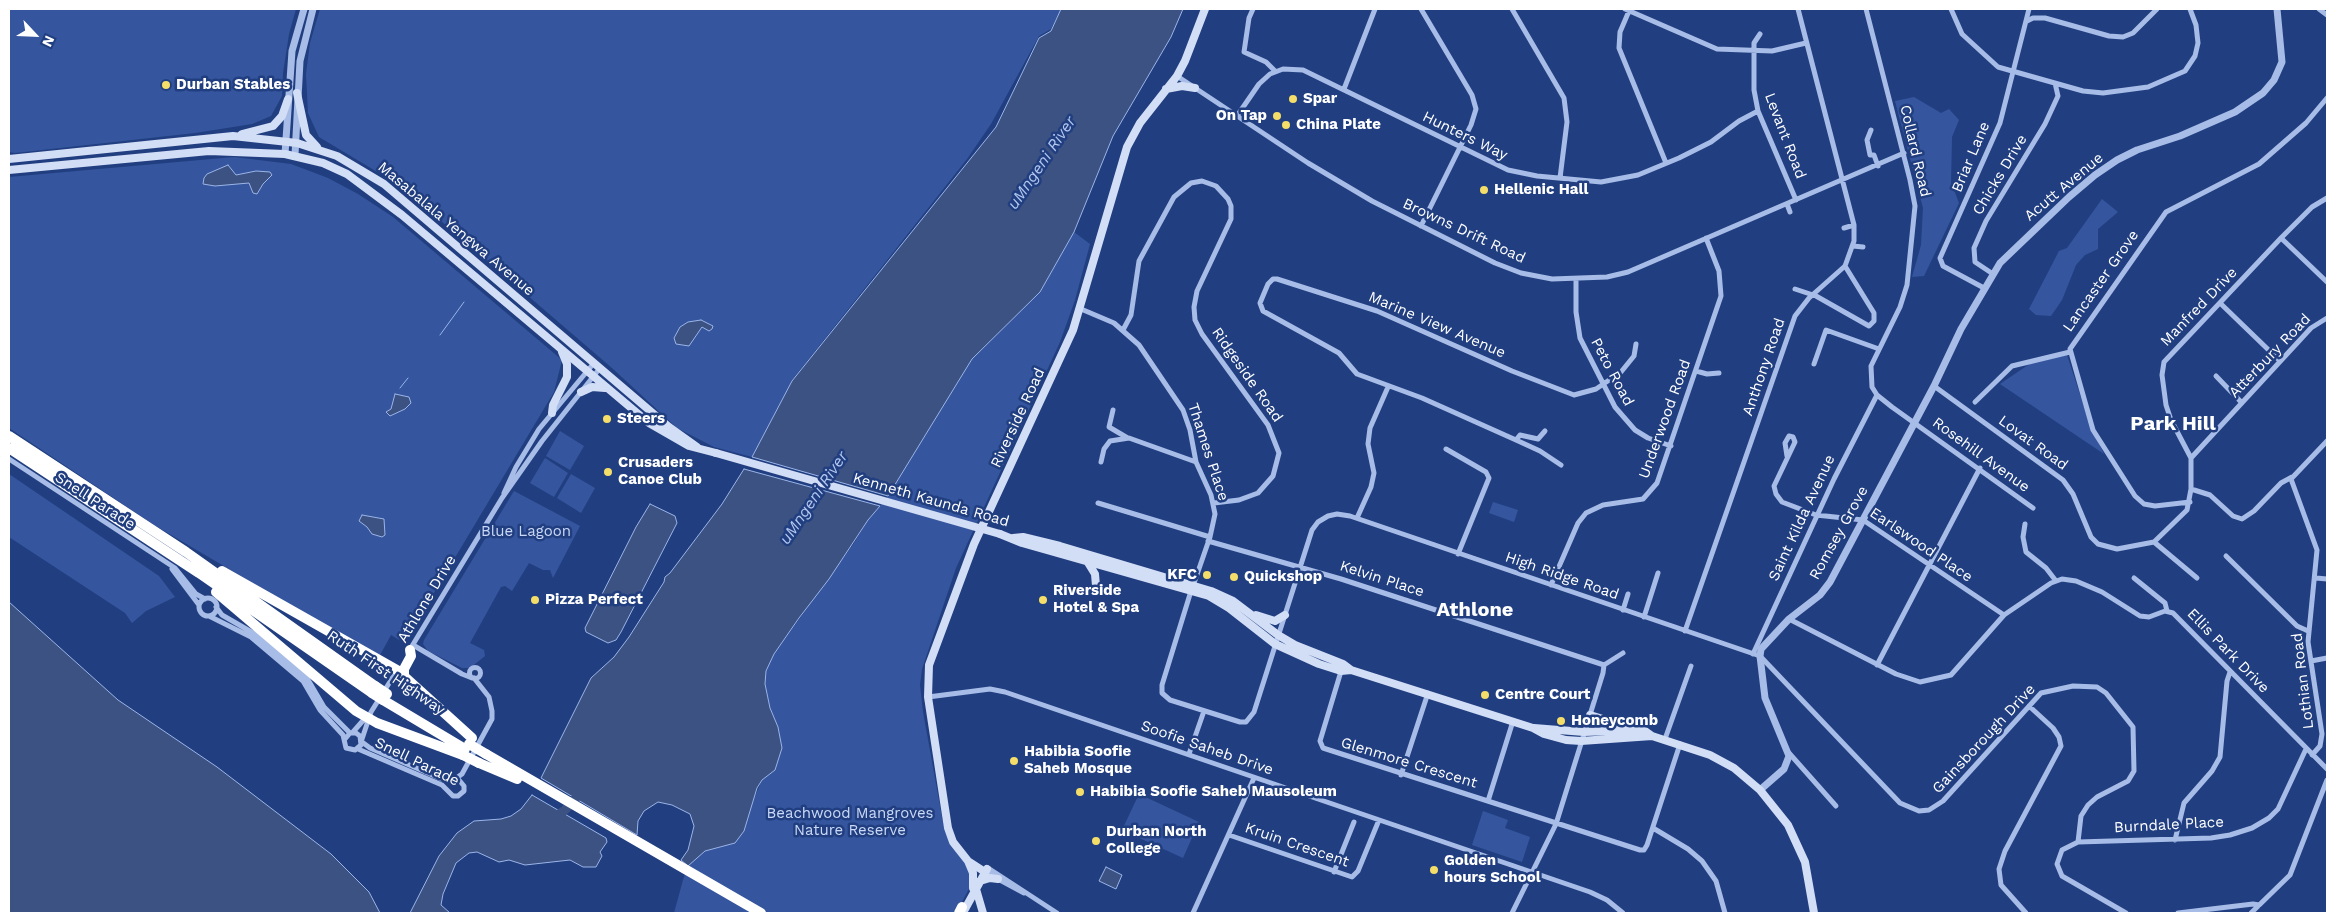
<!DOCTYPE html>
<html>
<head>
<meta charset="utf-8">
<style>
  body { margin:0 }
  #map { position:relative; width:2336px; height:922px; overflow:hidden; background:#213f80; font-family:"Work Sans",sans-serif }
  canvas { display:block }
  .frame { position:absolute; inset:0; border:10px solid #fff; pointer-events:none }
  .north { position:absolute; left:10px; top:10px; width:50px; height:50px; -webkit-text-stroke:4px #213f80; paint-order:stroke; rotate:115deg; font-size:14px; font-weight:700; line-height:20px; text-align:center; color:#fff }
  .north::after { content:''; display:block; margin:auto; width:18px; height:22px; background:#fff; clip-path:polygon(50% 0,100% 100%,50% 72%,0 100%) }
</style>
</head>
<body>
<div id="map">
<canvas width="2336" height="922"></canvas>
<div class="frame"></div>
<div class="north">N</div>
</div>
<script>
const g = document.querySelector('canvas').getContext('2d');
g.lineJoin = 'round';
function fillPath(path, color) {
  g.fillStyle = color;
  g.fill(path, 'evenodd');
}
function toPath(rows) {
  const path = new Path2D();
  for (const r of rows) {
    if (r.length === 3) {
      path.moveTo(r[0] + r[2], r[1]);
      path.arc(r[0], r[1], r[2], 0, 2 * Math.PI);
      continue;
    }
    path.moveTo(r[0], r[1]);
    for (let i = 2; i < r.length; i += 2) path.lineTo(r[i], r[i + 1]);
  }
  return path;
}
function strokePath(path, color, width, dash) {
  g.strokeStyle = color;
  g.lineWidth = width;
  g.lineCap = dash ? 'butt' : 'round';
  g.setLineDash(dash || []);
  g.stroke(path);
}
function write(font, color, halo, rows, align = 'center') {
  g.font = font + ' "Work Sans",sans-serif';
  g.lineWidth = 5;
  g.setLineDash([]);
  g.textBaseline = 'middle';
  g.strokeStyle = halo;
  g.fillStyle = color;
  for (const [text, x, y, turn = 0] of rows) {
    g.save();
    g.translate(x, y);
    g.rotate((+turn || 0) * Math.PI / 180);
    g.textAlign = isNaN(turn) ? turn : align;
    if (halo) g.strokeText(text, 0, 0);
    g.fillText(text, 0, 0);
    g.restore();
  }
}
fillPath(toPath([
  [9,9,296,9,289,34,283,73,282,96,271,116,252,124,195,133,15,153,9,152],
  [320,9,1061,9,1051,29,1039,36,991,124,967,159,793,379,752,457,714,447,677,428,612,368,399,185,319,137,308,113,306,74,310,43],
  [1914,97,1941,113,1949,109,1959,120,1952,137,1951,182,1959,203,1924,276,1912,277,1921,245,1923,208,1895,101],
  [234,157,291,164,328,178,358,194,393,217,562,360,554,392,404,643,391,635,379,657,154,525,9,428,9,177],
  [2102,199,2118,212,2098,229,2098,249,2085,255,2076,265,2062,300,2051,316,2036,315,2029,309,2059,251,2067,248],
  [1074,232,1090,244,1075,300,1060,342,956,568,922,669,920,685,923,712,944,828,953,847,968,864,971,885,956,913,674,913,683,880,688,866,695,857,705,851,735,843,780,738,770,708,765,684,766,671,774,654,854,543,868,520,888,496,972,359,1040,292],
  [2067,355,2090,425,2104,454,2000,384,2031,363],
  [560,431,584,446,570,470,546,456],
  [545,458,568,473,554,497,530,483],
  [9,474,159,576,175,597,146,611,132,623,125,613,9,537],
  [571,474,595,488,581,513,557,498],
  [514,491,580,526,553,578,550,570,543,570,529,563,512,591,505,586,501,587,470,643,484,650,485,656,470,668,462,668,428,651,423,644,424,640],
  [1493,502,1518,510,1514,522,1489,513],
  [1139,794,1199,822,1183,858,1122,830],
  [1483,811,1508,820,1505,828,1530,837,1522,862,1472,845]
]), '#35569e');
const water = toPath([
  [1061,9,1183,9,1171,37,1113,136,1074,232,1040,292,972,359,888,496,752,457,792,381,996,127,1039,38,1051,31,1061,9],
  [228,165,236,175,256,171,270,172,272,175,263,184,257,194,253,193,249,183,215,186,203,184,204,178,207,174,228,165],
  [701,320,713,326,712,329,709,331,702,327,689,346,676,344,674,338,680,327,688,322,701,320],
  [395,394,409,397,411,403,405,409,390,416,386,412,391,409,395,394],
  [744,469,880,506,868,520,829,579,799,618,774,654,766,671,765,684,770,708,778,727,782,748,775,770,762,780,757,788,744,831,735,843,705,851,688,866,681,860,688,850,694,826,690,814,672,805,658,802,644,811,638,821,637,835,541,778,591,678,614,657,629,637,664,582,665,577,670,573,722,504,744,469],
  [650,504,675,516,677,523,621,632,616,640,608,643,586,632,585,628,636,527,650,504],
  [362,515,384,519,385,535,382,537,372,534,367,527,359,521,362,515],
  [9,602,118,700,217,767,331,854,369,892,380,913,9,913,9,602],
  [532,795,606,838,607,842,600,852,602,856,596,867,583,867,570,860,525,865,509,860,499,862,477,852,469,853,456,863,443,894,441,905,450,913,410,913,439,856,457,833,474,821,501,819,511,816,521,809,532,795],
  [1106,867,1122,875,1116,889,1099,881,1106,867]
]);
fillPath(water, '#3c5282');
strokePath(water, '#9bb5e9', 1);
strokePath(toPath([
  [440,335,464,302],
  [400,388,408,378]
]), '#9bb5e9', 1);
strokePath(toPath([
  [553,818,565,810,583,790]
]), '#3c5282', 9);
strokePath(toPath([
  [1253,9,1249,18,1244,52,1266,62,1275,71],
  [1512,9,1564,98,1567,122,1560,178],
  [1625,9,1717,49,1772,51,1806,43],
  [1866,9,1910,180,1915,206,1907,285,1900,307,1871,366,1872,387,1877,395,1892,407,2033,508],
  [1951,9,1962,34,1998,67,2083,91,2103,93,2148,87,2185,71,2195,56,2198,43,2196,25,2190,9],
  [2319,9,2327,15],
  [1629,11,1620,32,1619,48,1666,163],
  [2027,21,2033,18,2045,18,2109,36,2123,37,2133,33,2157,9],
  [1760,34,1754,43,1754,90,1758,111,1796,200],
  [1177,76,1308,163,1372,201,1495,263,1521,273,1552,279,1607,277,1628,272,1904,153],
  [1344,89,1375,9],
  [1237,116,1259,84,1270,74,1283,69,1303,70,1508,170,1537,176,1601,182,1638,175,1679,158,1711,142,1739,121,1758,111],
  [1871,130,1867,140,1870,155,1874,155,1878,166],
  [1787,204,1790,212],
  [1421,226,1471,125,1476,109,1472,95,1421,9],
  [1844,228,1854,225],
  [2281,238,2327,282],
  [1853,246,1863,247],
  [1993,274,1975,262,1974,248,1986,221,2045,124,2058,96,2055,83],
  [1576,280,1576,312,1580,338,1615,407,1635,430,1648,438,1671,446],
  [1984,288,1943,266,1940,258,2000,123,2029,9],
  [1795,289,1816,296,1869,326,1874,321,1874,313,1845,266],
  [2220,303,2280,361],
  [1081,309,1114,323,1139,345,1183,410,1190,430,1196,462,1211,495,1215,514,1210,537,1193,586],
  [1123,330,1131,315,1139,261,1174,197,1191,183,1202,181,1216,186,1228,199,1231,206,1231,219,1197,291,1194,307,1195,320,1202,334,1268,425,1279,453,1273,476,1258,493,1239,500,1214,503],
  [1814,364,1826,330,1879,349],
  [1696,371,1707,374,1719,373],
  [2216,376,2242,403],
  [1934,386,2063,480,2073,494,2091,537,2098,544,2117,549,2154,542,2187,510,2191,489,2191,458,2171,420,2166,405,2162,375,2164,362,2281,238,2312,207,2327,198],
  [1975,402,2012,366,2070,352],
  [1113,410,1109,427,1126,437],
  [1516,440,1520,435,1538,439,1545,431],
  [1446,449,1486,472,1489,478,1458,554],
  [1787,456,1785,443,1789,436,1793,437,1795,442,1774,486,1776,494,1782,502,1816,515,1863,520,2004,615],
  [2191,458,2311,328,2327,318],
  [9,459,175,568,196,594,205,599],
  [1101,462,1104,449,1110,441,1129,438,1196,462],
  [1561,465,1540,451,1516,440,1422,398,1357,374,1339,353,1263,311,1260,303,1268,284,1273,279,1277,279,1377,311,1512,371,1574,395,1596,389,1621,372,1634,356,1636,344],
  [2191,489,2210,495,2233,516,2242,519,2254,511,2281,483,2292,477],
  [504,493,516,467,539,429,594,363],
  [2190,502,2155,506,2144,504,2135,496,2093,430,2070,349,2166,212,2259,164,2306,123,2327,98],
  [1098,503,1210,537],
  [1357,518,1371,487,1374,473,1368,444,1370,428,1388,387],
  [2025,524,2023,537,2026,552,2046,568,2056,581],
  [1208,541,1341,579,1604,665],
  [2154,542,2197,578],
  [2226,556,2297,626,2308,631],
  [172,569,199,605],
  [2134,578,2160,599,2165,603,2167,611],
  [2316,578,2327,579],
  [1551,585,1578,523,1586,513,1603,505,1643,499,1657,483,1721,296,1719,271,1706,238],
  [1191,591,1162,685,1162,693,1170,700,1240,722,1246,722,1254,712,1312,530,1318,522,1328,516,1337,514,1350,516,1760,656,1900,803,1919,811,1929,810,1943,801,2041,693,2073,686,2097,687,2106,693,2133,727,2134,771,2128,781,2097,797,2088,805,2081,816,2078,842],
  [208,607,9],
  [216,607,222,615,255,634,307,678,324,707,350,733],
  [1623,610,1628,594],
  [209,616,251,637,303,681,320,710,343,735,346,748,355,750,361,745,360,736,356,733,350,733,345,739],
  [1644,617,1658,573],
  [1789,619,1896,674,1920,682,1951,675,2004,615,2051,583,2062,579,2076,581,2102,592,2140,616,2149,617,2165,611,2173,613,2327,769],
  [1685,631,1795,316,1809,298,1845,266,1854,241,1854,225,1798,9],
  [413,645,462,674,472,678],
  [409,651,502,498,542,441,600,368],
  [1753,654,1834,479,1877,395],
  [2311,661,2327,658],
  [1604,665,1623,653],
  [1877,665,1980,468],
  [475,673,5.5],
  [1342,668,1320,741,1323,748,1640,850,1644,850,1647,845,1680,744],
  [928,697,990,689,1005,692,1590,892,1607,900,1623,913],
  [353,732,367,716],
  [362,739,371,712,398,669],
  [1665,739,1691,666],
  [358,749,442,785,453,796,458,796,464,791,464,786,459,780,444,780,370,748,362,742],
  [1789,753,1836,806],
  [1189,754,1204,711],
  [2312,755,2320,746,2322,734,2308,642,2317,550,2291,479,2327,441],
  [1401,775,1428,693],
  [455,779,462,774,492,719,492,711,489,697,474,678],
  [1488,801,1513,721],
  [1653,828,1688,849,1702,861,1716,881,1725,913],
  [1229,835,1352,877,1358,871,1379,820],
  [2175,840,2184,803,2212,771,2220,757,2227,681,2230,672],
  [988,868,1057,913],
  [985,872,1024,893],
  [1334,872,1354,822],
  [1193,913,1254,778],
  [1512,913,1556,824,1603,673,1604,665],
  [2026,913,2001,885,1999,869,2005,851,2061,746,2059,737,2053,728,2029,706],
  [2126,913,2062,876,2057,864,2062,850,2078,842,2211,838,2230,835,2252,828,2269,818,2278,809,2306,749],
  [2178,913,2253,904,2259,905],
  [2251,913,2290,875,2327,780]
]), '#a7bce7', 5);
strokePath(toPath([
  [285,154,292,51,304,9],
  [295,155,300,61,313,9],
  [1760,790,1784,769,1789,756,1765,698,1760,656,1761,649,1789,619,1820,595,1830,582,1934,386,1961,329,2000,263,2069,197,2095,175,2117,160,2137,150,2180,136,2235,112,2263,93,2274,80,2282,62,2277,9]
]), '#a7bce7', 7);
strokePath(toPath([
  [1166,89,1182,86,1195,88],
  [297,93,306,135,317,147],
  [242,134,273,126,282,116,288,99],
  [9,159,233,136,297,143,337,156,384,184,669,427,697,447],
  [9,170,209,151,285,154,323,163,347,174,402,215,649,423,689,446,716,453],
  [581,392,592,387,605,388],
  [552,413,553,405,567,377,567,364,562,352],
  [1000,534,1022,543,1209,596,1229,608,1275,644,1319,664,1341,671,1351,670],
  [1013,538,1023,537,1060,546,1211,591,1233,601,1278,635,1295,645,1343,664,1351,670,1533,728,1544,734,1566,740,1581,741,1652,736,1710,755,1734,768,1760,790,1788,825,1805,862,1814,913],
  [1087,561,1095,574,1096,586],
  [1256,615,1275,621,1285,615],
  [1590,715,1622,725,1626,732],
  [1534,728,1584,732,1636,730,1645,731,1652,736],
  [968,861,973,873,973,888],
  [985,872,968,861,953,842,948,828,928,697,929,665,974,544,1073,330,1127,147,1140,123,1177,76,1185,61,1205,9],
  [980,881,990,878,998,879],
  [976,889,983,913],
  [965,909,987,869]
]), '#d2ddf6', 8);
strokePath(toPath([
  [9,436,186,552,375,686],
  [9,448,199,573,372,693],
  [222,571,397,670,472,738],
  [216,592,356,711,377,723,463,755],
  [404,676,404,669,411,656,410,650],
  [383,700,465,749],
  [486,754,761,913],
  [479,763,517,779],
  [959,913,962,907]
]), '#fff', 10);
strokePath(toPath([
  [716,453,1000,534]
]), '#d2ddf6', 8);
strokePath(toPath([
  [375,686,387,694],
  [372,693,383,700],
  [469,744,486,754],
  [463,755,479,763]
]), '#fff', 10);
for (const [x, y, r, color] of [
  [166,85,5,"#f4de69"],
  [1293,99,5,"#f4de69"],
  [1277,116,5,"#f4de69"],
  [1286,125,5,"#f4de69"],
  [1484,190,5,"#f4de69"],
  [607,419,5,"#f4de69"],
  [608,472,5,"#f4de69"],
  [1207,575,5,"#f4de69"],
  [1234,577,5,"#f4de69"],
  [535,600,5,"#f4de69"],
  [1043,600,5,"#f4de69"],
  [1485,695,5,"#f4de69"],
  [1561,721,5,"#f4de69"],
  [1014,761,5,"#f4de69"],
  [1080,792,5,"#f4de69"],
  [1096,841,5,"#f4de69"],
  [1434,870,5,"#f4de69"]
]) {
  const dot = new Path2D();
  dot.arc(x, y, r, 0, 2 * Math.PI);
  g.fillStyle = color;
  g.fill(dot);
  strokePath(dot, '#213f80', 2);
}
write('bold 15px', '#fff', '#213f80', [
  ["Durban Stables",176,85],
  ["Spar",1303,99],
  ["On Tap",1267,116,"right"],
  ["China Plate",1296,125],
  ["Hellenic Hall",1494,190],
  ["Steers",617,419],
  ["Crusaders",618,463],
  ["Canoe Club",618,480],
  ["KFC",1197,575,"right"],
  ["Quickshop",1244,577],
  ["Riverside",1053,591],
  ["Hotel & Spa",1053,608],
  ["Pizza Perfect",545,600],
  ["Centre Court",1495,695],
  ["Honeycomb",1571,721],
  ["Habibia Soofie",1024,752],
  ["Saheb Mosque",1024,769],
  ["Habibia Soofie Saheb Mausoleum",1090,792],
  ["Durban North",1106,832],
  ["College",1106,849],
  ["Golden",1444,861],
  ["hours School",1444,878]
], 'left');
write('15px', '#fff', '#213f80', [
  ["Hunters Way",1465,136,26],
  ["Levant Road",1785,136,69],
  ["Collard Road",1915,151,77],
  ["Briar Lane",1971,157,-67],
  ["Chicks Drive",2000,175,-59],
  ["Acutt Avenue",2064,187,-40],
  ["Masabalala Yengwa Avenue",456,229,40],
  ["Browns Drift Road",1464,231,25],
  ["Lancaster Grove",2101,281,-55],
  ["Manfred Drive",2199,307,-46],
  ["Marine View Avenue",1437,325,23],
  ["Atterbury Road",2270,356,-46],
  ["Anthony Road",1764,367,-71],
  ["Peto Road",1612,372,62],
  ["Ridgeside Road",1247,375,55],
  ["Riverside Road",1018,418,-65],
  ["Underwood Road",1665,419,-70],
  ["Lovat Road",2033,443,36],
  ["Thames Place",1208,452,72],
  ["Rosehill Avenue",1981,455,36],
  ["Kenneth Kaunda Road",931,500,16],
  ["Snell Parade",95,501,33],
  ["Saint Kilda Avenue",1802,518,-65],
  ["Romsey Grove",1839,533,-61],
  ["Earlswood Place",1921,545,34],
  ["High Ridge Road",1562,576,19],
  ["Kelvin Place",1382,579,18],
  ["Athlone Drive",427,599,-59],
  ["Ellis Park Drive",2228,651,46],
  ["Ruth First Highway",386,673,34],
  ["Lothian Road",2303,681,-97],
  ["Gainsborough Drive",1984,739,-47],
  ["Soofie Saheb Drive",1207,748,19],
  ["Snell Parade",417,762,26],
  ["Glenmore Crescent",1409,763,17],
  ["Burndale Place",2169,825,-3],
  ["Kruin Crescent",1297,845,19]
]);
write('15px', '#cbd9f6', '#213f80', [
  ["Blue Lagoon",526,532],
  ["Beachwood Mangroves",850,814],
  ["Nature Reserve",850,831]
]);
write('italic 16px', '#b3c7ef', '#213f80', [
  ["uMngeni River",1042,163,-56],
  ["uMngeni River",814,498,-56]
]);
write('bold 20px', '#fff', '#213f80', [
  ["Park Hill",2173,424],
  ["Athlone",1475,610]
]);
</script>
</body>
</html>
